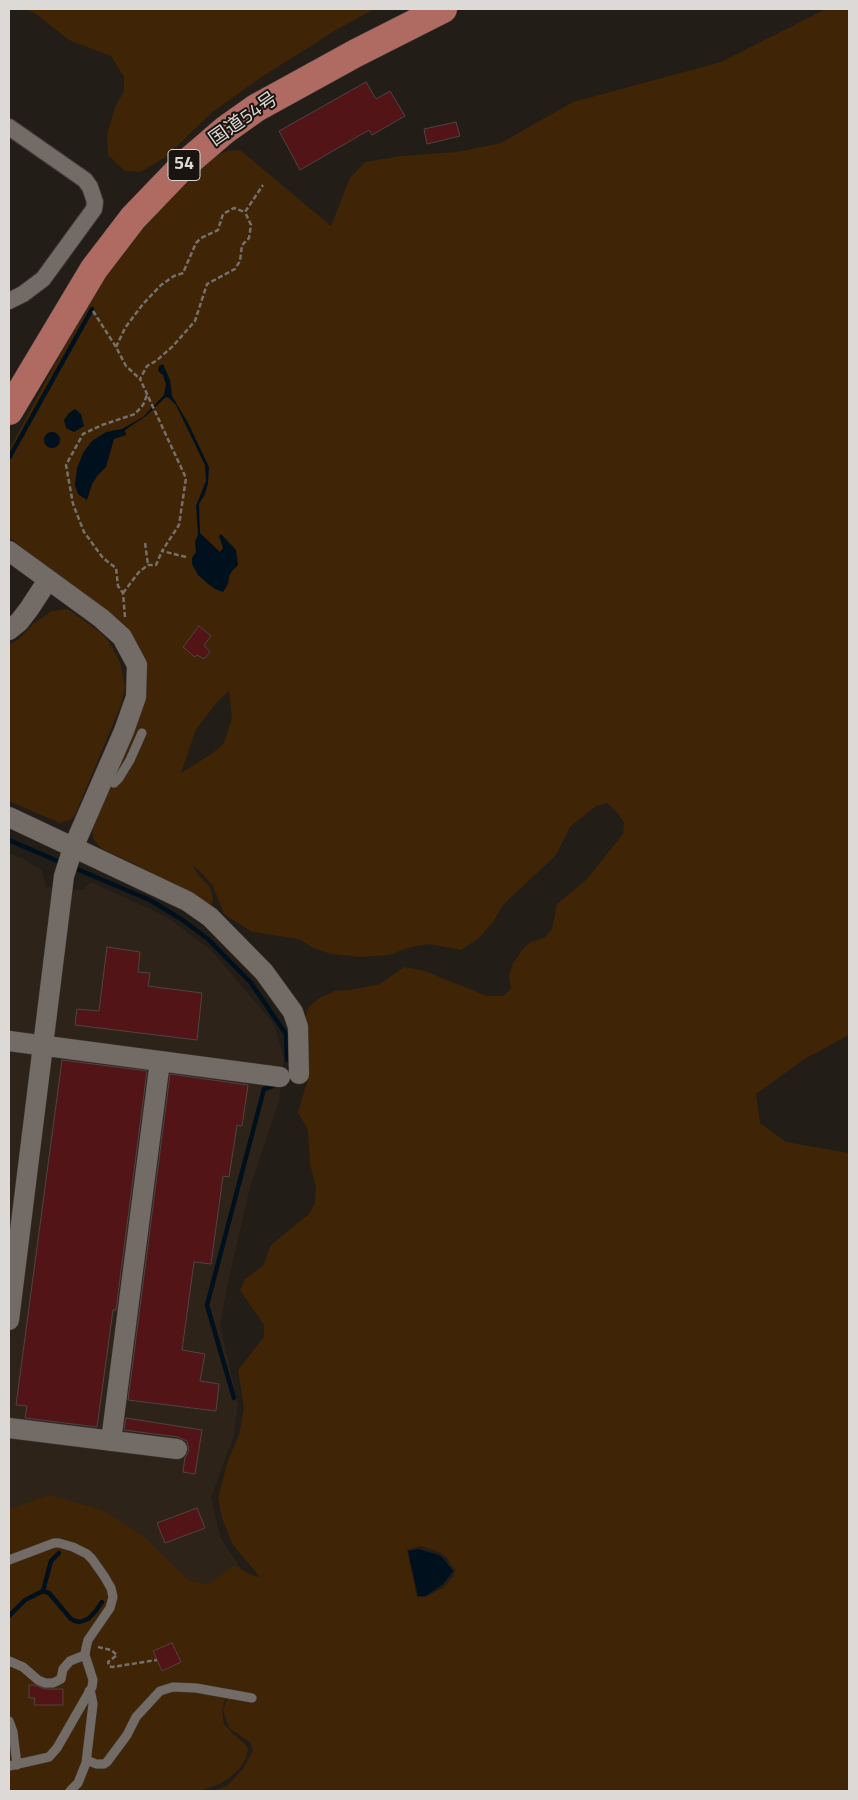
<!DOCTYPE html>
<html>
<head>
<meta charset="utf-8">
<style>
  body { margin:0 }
  #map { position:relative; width:858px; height:1800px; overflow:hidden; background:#231d18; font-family:"Titillium Web",sans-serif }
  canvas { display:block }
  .frame { position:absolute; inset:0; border:10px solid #ddd9d6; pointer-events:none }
</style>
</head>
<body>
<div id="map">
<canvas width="858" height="1800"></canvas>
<div class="frame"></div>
</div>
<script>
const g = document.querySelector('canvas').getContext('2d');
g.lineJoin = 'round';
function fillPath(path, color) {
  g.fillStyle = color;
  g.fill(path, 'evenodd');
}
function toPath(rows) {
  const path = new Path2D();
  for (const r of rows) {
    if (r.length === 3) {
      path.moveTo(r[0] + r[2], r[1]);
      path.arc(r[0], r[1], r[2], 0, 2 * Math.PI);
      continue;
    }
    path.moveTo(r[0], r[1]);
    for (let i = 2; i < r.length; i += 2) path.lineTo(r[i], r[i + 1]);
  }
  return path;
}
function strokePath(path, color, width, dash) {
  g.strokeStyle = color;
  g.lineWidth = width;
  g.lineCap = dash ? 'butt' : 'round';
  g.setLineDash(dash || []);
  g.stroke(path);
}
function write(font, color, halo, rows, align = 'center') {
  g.font = font + ' "Titillium Web","Noto Sans JP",sans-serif';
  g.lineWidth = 4;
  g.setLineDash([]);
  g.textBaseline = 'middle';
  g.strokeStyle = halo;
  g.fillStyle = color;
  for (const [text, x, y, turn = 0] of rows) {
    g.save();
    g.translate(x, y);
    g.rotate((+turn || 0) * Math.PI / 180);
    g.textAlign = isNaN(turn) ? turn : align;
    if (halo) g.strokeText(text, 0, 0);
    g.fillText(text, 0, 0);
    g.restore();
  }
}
fillPath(toPath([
  [9,853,24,859,42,871,46,887,82,890,91,882,167,917,212,951,274,1024,284,1058,279,1101,250,1187,228,1283,220,1325,238,1404,234,1435,211,1498,221,1539,247,1577,250,1605,9,1554]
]), '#2d2319');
fillPath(toPath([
  [24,9,374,9,336,30,260,78,211,113,166,157,140,172,125,171,108,155,107,135,115,107,124,91,124,77,111,56,69,40,36,14],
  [826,9,849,9,849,1035,806,1058,756,1094,760,1123,786,1142,849,1153,849,1791,212,1791,227,1786,242,1770,253,1751,251,1743,229,1728,223,1710,228,1696,224,1702,222,1711,224,1724,232,1733,244,1743,248,1749,246,1758,240,1768,229,1778,220,1784,199,1791,9,1791,9,1509,49,1495,103,1510,144,1537,188,1580,208,1585,234,1565,252,1575,260,1577,233,1545,222,1518,218,1498,228,1460,239,1435,244,1408,238,1370,264,1337,264,1325,240,1290,245,1279,263,1266,271,1245,309,1214,315,1203,316,1187,310,1164,308,1130,298,1112,308,1079,305,1018,309,1007,318,999,335,991,350,990,380,984,404,967,425,971,487,996,504,996,511,988,509,976,513,963,523,949,531,942,545,937,552,929,557,904,587,879,623,834,624,823,617,812,607,803,596,806,570,827,556,855,503,905,493,922,479,938,461,950,429,944,411,947,389,955,361,957,331,954,313,948,299,939,252,932,224,914,213,886,199,870,192,865,199,876,210,887,213,899,210,908,135,864,102,849,94,840,92,833,93,825,141,661,46,567,9,537,9,450,86,306,104,276,137,233,175,190,210,158,227,151,240,150,331,226,350,178,365,162,402,156,457,152,501,143,573,102,721,62],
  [229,691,232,718,224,743,213,753,181,773,196,729,219,700],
  [421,1546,439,1552,446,1557,455,1570,453,1577,443,1588,425,1597,417,1597,407,1550],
  [68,609,100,632,108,640,120,662,125,687,121,705,75,815,70,820,60,823,9,801,9,645,19,639,34,623,52,611]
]), '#3f2405');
fillPath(toPath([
  [163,364,170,380,172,396,188,423,209,467,208,483,205,494,199,504,200,533,220,552,223,548,219,536,221,534,236,550,238,565,232,571,229,576,228,584,223,592,215,589,207,583,198,575,192,564,192,558,196,552,195,542,198,534,196,506,206,481,205,465,176,405,169,398,166,397,146,416,125,430,126,435,114,439,106,467,98,475,92,484,87,500,78,494,75,485,77,468,83,453,92,441,106,432,122,429,143,417,164,395,166,384,163,375,158,371,159,366],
  [75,409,81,414,84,426,74,432,66,428,64,420,69,413],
  [52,440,8],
  [419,1549,441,1556,453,1571,443,1584,426,1596,418,1596,408,1551]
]), '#00101c');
strokePath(toPath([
  [9,458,92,309],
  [9,840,62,863],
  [72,867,150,900,181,919,208,939,251,983,286,1034,287,1060],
  [234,1398,207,1305,264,1089,273,1086],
  [43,1591,51,1561,59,1553],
  [9,1616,25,1600,43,1591,49,1593,71,1619,75,1621,80,1622,88,1619,95,1612,102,1602]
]), '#00101c', 4.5);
const building = toPath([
  [366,82,376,99,390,91,405,116,372,135,369,130,300,170,279,131,366,82],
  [456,122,460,136,427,144,424,129,456,122],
  [199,626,211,636,204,645,210,652,204,659,197,655,195,657,183,647,199,626],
  [107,947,140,952,138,972,150,973,148,986,202,993,197,1040,75,1025,77,1009,99,1011,107,947],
  [62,1060,147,1071,116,1310,113,1310,97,1427,25,1418,27,1406,16,1405,62,1060],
  [170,1074,248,1085,242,1126,237,1125,229,1177,223,1176,211,1264,194,1262,182,1350,205,1354,200,1381,219,1384,216,1411,128,1400,170,1074],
  [126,1418,202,1430,195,1474,183,1472,185,1457,189,1451,187,1441,178,1437,124,1430,126,1418],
  [197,1508,205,1528,165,1543,157,1523,197,1508],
  [172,1643,181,1662,162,1671,153,1651,172,1643],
  [29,1685,35,1685,45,1689,63,1689,63,1705,34,1705,35,1698,29,1698,29,1685]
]);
fillPath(building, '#531417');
strokePath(building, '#4e4443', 1);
const service = toPath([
  [103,779,114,783,119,778,130,760,142,733],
  [9,1560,54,1543,59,1543,73,1547,87,1554,92,1559,104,1576,111,1588,113,1597,110,1608,88,1640,86,1648,85,1655,93,1680,92,1687,57,1748,49,1757,9,1766],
  [9,1661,23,1667,38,1680,45,1683,53,1683,61,1679,63,1669,70,1661,85,1655],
  [9,1721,13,1732,17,1765],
  [87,1760,96,1764,104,1764,107,1762,127,1735,136,1717,160,1691,173,1687,196,1688,252,1698],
  [70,1791,78,1783,86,1763,93,1704,91,1694,89,1691]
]);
const minor = toPath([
  [9,127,85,180,90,187,95,202,94,209,43,279,23,294,9,301]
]);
const tertiary = toPath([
  [9,551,101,618,122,637,137,665,136,697,124,731,73,848,64,876,9,1320],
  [9,630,19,622,29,609,48,580],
  [9,817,187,901,210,917,264,972,293,1012,298,1027,299,1074],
  [9,1041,280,1077],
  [9,1428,177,1449],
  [111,1441,160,1061]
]);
const trunk = toPath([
  [9,411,94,269,133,218,182,167,225,130,256,108,356,53,443,9]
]);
strokePath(service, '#3e3936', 10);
strokePath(minor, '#3e3936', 18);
strokePath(tertiary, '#3e3936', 21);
strokePath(trunk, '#3e3936', 29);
strokePath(toPath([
  [93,311,116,347,126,366,140,379],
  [116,347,125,328,143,304,161,285,174,276,183,273,196,243,201,238,218,230,223,214,234,208,245,212],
  [145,543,148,565],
  [186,557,162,551,179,525,186,478,140,379,147,366,156,361,173,346,195,321,207,284,235,269,240,261,242,245,249,238,251,225,245,212,263,185],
  [123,593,139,572,148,565,156,565,162,551],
  [125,617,123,593,118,586,116,568,103,558,84,532,73,504,66,465,83,434,102,425,135,414,143,405,147,395],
  [98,1647,111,1650,117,1655,108,1662,109,1666,112,1667,157,1660]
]), '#76706c', 2.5, [5, 2.5]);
strokePath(service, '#736b65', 9);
strokePath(minor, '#736b65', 16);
strokePath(tertiary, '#736b65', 20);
strokePath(trunk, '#af6a62', 28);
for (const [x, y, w] of [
  [184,165,32]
]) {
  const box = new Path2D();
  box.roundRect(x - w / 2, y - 15.5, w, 31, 4);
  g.fillStyle = '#19140f';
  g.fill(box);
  strokePath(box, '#ddd9d6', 1);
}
write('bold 18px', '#ddd9d6', null, [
  ["54",184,165]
]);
write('19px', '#ddd9d6', '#19140f', [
  ["国道54号",244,120,-35]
]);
</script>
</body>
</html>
